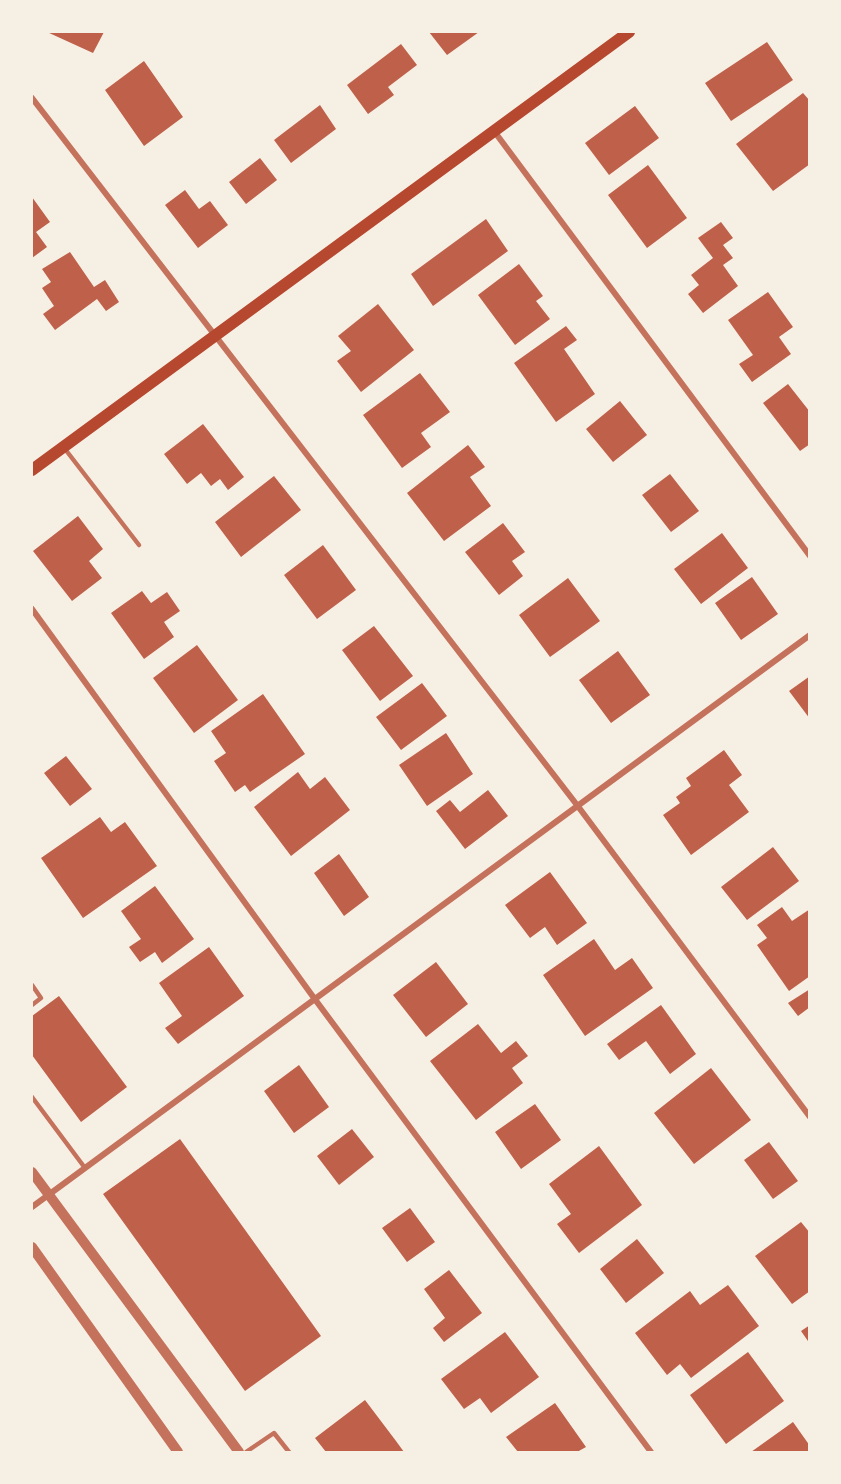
<!DOCTYPE html>
<html>
<head>
<meta charset="utf-8">
<style>
  body { margin:0 }
  #map { position:relative; width:841px; height:1484px; overflow:hidden; background:#f6efe4; font-family:Arial,sans-serif }
  canvas { display:block }
  .frame { position:absolute; inset:0; border:33px solid #f6efe4; pointer-events:none }
</style>
</head>
<body>
<div id="map">
<canvas width="841" height="1484"></canvas>
<div class="frame"></div>
</div>
<script>
const g = document.querySelector('canvas').getContext('2d');
g.lineJoin = 'round';
function fillPath(path, color) {
  g.fillStyle = color;
  g.fill(path, 'evenodd');
}
function toPath(rows) {
  const path = new Path2D();
  for (const r of rows) {
    path.moveTo(r[0], r[1]);
    for (let i = 2; i < r.length; i += 2) path.lineTo(r[i], r[i + 1]);
  }
  return path;
}
function strokePath(path, color, width, dash) {
  g.strokeStyle = color;
  g.lineWidth = width;
  g.lineCap = dash ? 'butt' : 'round';
  g.setLineDash(dash || []);
  g.stroke(path);
}
fillPath(toPath([
  [47,32,104,32,93,53],
  [429,32,479,32,447,55],
  [767,42,793,80,731,121,705,83],
  [401,44,417,65,388,87,394,95,368,114,347,85],
  [144,61,183,117,144,146,105,90],
  [803,93,810,101,810,164,773,191,736,144],
  [320,105,336,129,291,163,274,140],
  [635,106,659,138,609,175,585,143],
  [260,158,277,180,246,204,229,182],
  [648,165,687,218,647,248,608,195],
  [185,190,199,209,210,201,228,225,198,248,165,205],
  [32,197,50,222,36,232,47,247,32,258],
  [486,219,508,251,433,306,411,274],
  [721,222,733,238,723,245,733,258,723,265,738,286,703,313,688,294,699,285,691,275,713,258,698,238],
  [70,252,94,287,105,280,119,302,106,311,97,299,55,330,43,314,54,306,42,288,51,282,42,269],
  [519,264,543,296,536,301,550,319,515,345,478,295],
  [768,292,793,327,779,337,791,354,752,382,739,364,753,355,728,320],
  [378,304,414,350,361,392,337,361,351,351,338,336],
  [566,326,577,340,564,349,595,394,556,422,514,363],
  [420,373,450,412,421,433,431,447,402,468,363,415],
  [788,384,810,412,810,444,800,451,763,403],
  [620,401,647,435,613,462,586,429],
  [203,424,244,477,228,490,220,479,211,486,201,473,187,484,164,454],
  [468,445,485,467,470,477,491,506,444,541,407,493],
  [670,474,699,511,671,532,642,495],
  [274,476,301,510,241,557,215,522],
  [78,516,103,549,89,561,102,578,72,601,33,551],
  [503,523,525,552,512,561,523,576,499,595,465,552],
  [722,533,748,568,701,604,674,569],
  [323,545,356,590,317,619,284,575],
  [752,577,778,614,741,640,715,603],
  [568,578,600,621,550,657,519,615],
  [142,591,151,603,167,592,180,611,164,622,174,637,144,659,111,613],
  [374,626,413,676,380,701,342,650],
  [197,645,238,700,194,733,153,678],
  [618,651,650,695,611,723,579,680],
  [810,676,810,719,789,691],
  [422,683,447,716,401,750,376,717],
  [263,694,305,754,250,792,245,785,235,792,214,761,226,753,211,731],
  [446,733,473,774,427,806,399,765],
  [724,750,742,775,729,785,749,812,691,855,663,815,680,803,676,797,691,786,686,778],
  [66,756,92,789,70,806,44,773],
  [298,772,310,789,325,777,350,810,291,856,254,807],
  [488,790,508,816,465,849,436,811,450,800,460,812],
  [100,817,111,832,125,822,157,866,83,918,41,858],
  [773,847,799,881,747,920,721,887],
  [339,854,369,897,344,916,314,873],
  [550,872,587,923,557,945,545,927,530,938,505,905],
  [155,886,194,939,162,963,155,952,140,962,129,947,141,939,121,911],
  [782,907,792,921,810,909,810,976,789,991,757,945,767,938,757,925],
  [594,939,615,970,632,958,653,988,585,1036,543,975],
  [209,947,244,996,178,1044,165,1028,182,1016,159,983],
  [436,962,468,1004,426,1037,393,995],
  [810,989,810,1007,798,1016,788,1003],
  [59,996,127,1087,81,1122,32,1055,32,1016],
  [661,1005,696,1054,670,1074,646,1041,619,1060,607,1044],
  [478,1024,501,1053,516,1041,528,1056,512,1068,523,1083,476,1120,430,1061],
  [299,1065,329,1107,294,1133,264,1091],
  [711,1068,751,1120,694,1164,654,1113],
  [535,1104,561,1140,521,1169,495,1132],
  [352,1129,374,1157,339,1185,317,1156],
  [180,1139,321,1336,245,1391,103,1194],
  [769,1142,798,1181,773,1199,744,1160],
  [599,1146,642,1205,579,1253,557,1224,571,1214,549,1184],
  [410,1208,435,1242,407,1262,382,1228],
  [801,1222,810,1233,810,1291,792,1304,755,1256],
  [637,1239,664,1273,626,1303,600,1269],
  [449,1270,482,1313,444,1342,433,1328,445,1318,424,1289],
  [728,1285,759,1326,691,1378,680,1364,667,1375,635,1333,690,1291,700,1305],
  [810,1325,810,1344,801,1331],
  [505,1332,539,1377,491,1413,480,1398,464,1409,441,1379],
  [748,1352,784,1401,726,1444,690,1395],
  [365,1400,396,1441,404,1452,326,1452,315,1438],
  [555,1403,586,1447,577,1452,518,1452,506,1437],
  [793,1422,810,1446,810,1452,751,1452]
]), '#bf614a');
strokePath(toPath([
  [65,449,139,545],
  [32,985,41,998,32,1005],
  [32,1097,85,1168],
  [246,1452,274,1433,289,1452]
]), '#c5725c', 4.5);
strokePath(toPath([
  [32,98,577,805,810,1117],
  [494,131,810,556],
  [32,609,314,998,651,1452],
  [32,1207,810,635]
]), '#c5725c', 6);
strokePath(toPath([
  [32,1172,239,1452],
  [32,1247,178,1452]
]), '#c5725c', 10);
strokePath(toPath([
  [32,470,629,32]
]), '#b5482f', 12);
</script>
</body>
</html>
